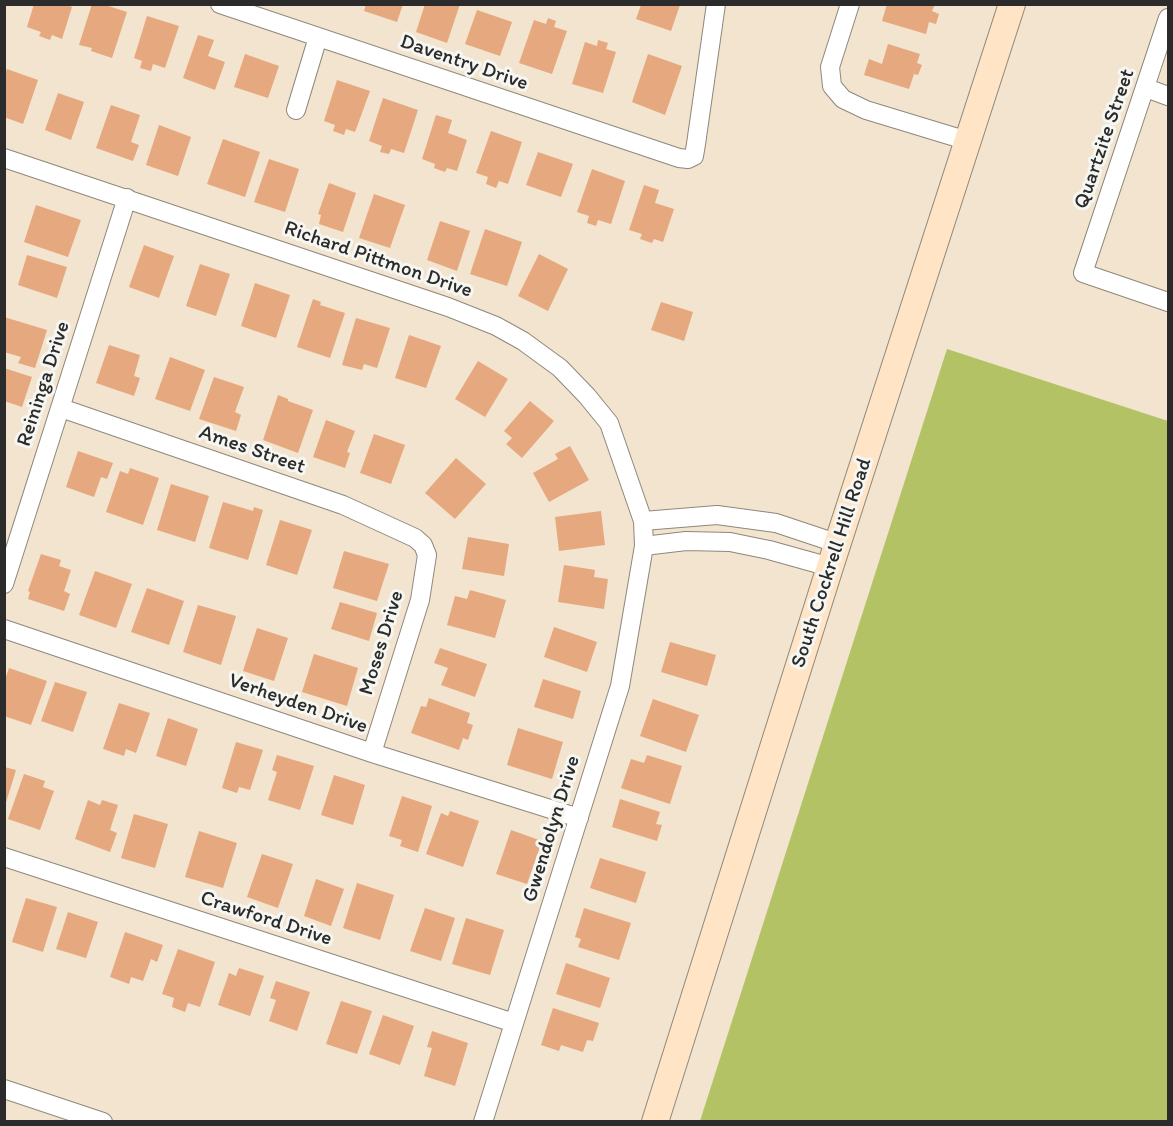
<!DOCTYPE html>
<html>
<head>
<meta charset="utf-8">
<style>
  body { margin:0 }
  #map { position:relative; width:1173px; height:1126px; overflow:hidden; background:#f2e4ce; font-family:Itim,sans-serif }
  canvas { display:block }
  .frame { position:absolute; inset:0; border:6px solid #2b2b2b; pointer-events:none }
</style>
</head>
<body>
<div id="map">
<canvas width="1173" height="1126"></canvas>
<div class="frame"></div>
</div>
<script>
const g = document.querySelector('canvas').getContext('2d');
g.lineJoin = 'round';
function fillPath(path, color) {
  g.fillStyle = color;
  g.fill(path, 'evenodd');
}
function toPath(rows) {
  const path = new Path2D();
  for (const r of rows) {
    path.moveTo(r[0], r[1]);
    for (let i = 2; i < r.length; i += 2) path.lineTo(r[i], r[i + 1]);
  }
  return path;
}
function strokePath(path, color, width, dash) {
  g.strokeStyle = color;
  g.lineWidth = width;
  g.lineCap = dash ? 'butt' : 'round';
  g.setLineDash(dash || []);
  g.stroke(path);
}
function write(font, color, halo, rows, align = 'center') {
  g.font = font + ' Itim,sans-serif';
  g.lineWidth = 6;
  g.setLineDash([]);
  g.textBaseline = 'middle';
  g.strokeStyle = halo;
  g.fillStyle = color;
  for (const [text, x, y, turn = 0] of rows) {
    g.save();
    g.translate(x, y);
    g.rotate((+turn || 0) * Math.PI / 180);
    g.textAlign = isNaN(turn) ? turn : align;
    if (halo) g.strokeText(text, 0, 0);
    g.fillText(text, 0, 0);
    g.restore();
  }
}
fillPath(toPath([
  [947,349,1168,421,1168,1121,700,1121]
]), '#b2c265');
fillPath(toPath([
  [34,4,66,4,72,7,62,39,52,35,50,40,39,36,41,32,27,27],
  [92,4,102,4,127,12,112,58,91,51,92,48,79,45],
  [366,4,403,4,397,22,364,11],
  [425,4,460,4,447,43,416,32],
  [887,4,935,4,932,11,939,14,936,24,929,22,926,34,882,21],
  [641,5,680,5,671,31,636,19],
  [477,10,512,22,500,56,465,44],
  [147,16,179,26,165,68,153,64,151,71,140,68,142,61,134,58],
  [548,18,556,21,554,27,567,31,552,74,519,63,534,20,546,24],
  [198,35,214,40,208,56,225,62,215,90,183,78],
  [598,40,608,43,606,49,616,52,603,93,572,84,585,42,597,46],
  [888,44,920,54,917,63,922,65,918,75,914,74,909,89,864,75,869,59,882,64],
  [245,54,279,66,268,98,234,87],
  [648,54,682,66,665,115,632,102],
  [7,69,38,80,23,124,4,117,4,76],
  [337,80,370,91,355,132,346,129,344,135,333,131,335,125,324,121],
  [58,93,84,102,71,140,45,130],
  [383,98,418,110,404,153,391,149,389,154,380,152,382,146,369,141],
  [111,105,140,115,131,142,139,145,133,161,96,148],
  [436,115,452,120,448,133,467,140,457,171,447,168,445,172,434,168,435,164,422,159],
  [159,125,191,137,178,176,146,165],
  [491,131,522,142,508,184,499,181,496,188,486,184,488,177,476,173],
  [223,139,260,152,245,197,207,184],
  [538,152,573,164,561,197,526,185],
  [269,159,299,169,285,212,254,202],
  [592,169,625,181,611,224,598,220,596,226,587,223,589,216,577,212],
  [329,183,356,193,343,232,319,224,321,215,318,214],
  [644,185,659,190,655,203,674,209,663,242,654,239,652,243,640,239,642,234,629,230],
  [374,194,405,205,390,248,359,238],
  [36,205,81,220,68,257,24,242],
  [440,221,470,231,457,271,427,260],
  [485,229,522,242,507,286,470,274],
  [144,245,174,256,159,298,129,287],
  [539,254,568,269,548,311,518,296],
  [27,255,67,267,57,298,18,285],
  [200,264,230,274,216,316,186,306],
  [255,283,290,295,276,338,241,326],
  [313,299,321,302,320,305,345,313,330,358,297,347],
  [661,302,693,312,684,341,651,330],
  [4,317,47,330,35,368,18,363,21,357,4,352],
  [356,318,390,328,377,368,364,364,362,370,342,365],
  [409,335,441,346,426,388,395,378],
  [109,345,140,355,134,376,140,378,134,396,96,383],
  [170,357,205,370,190,411,155,399],
  [478,361,508,379,485,417,455,399],
  [4,368,32,377,22,407,4,401],
  [214,377,244,387,235,412,241,415,236,431,199,419],
  [278,395,288,399,288,401,313,410,298,453,263,440],
  [530,401,554,421,522,458,506,444,512,438,504,431],
  [326,420,355,431,347,452,350,453,345,468,313,457],
  [374,434,405,445,391,484,360,473],
  [570,446,589,480,549,502,533,473,558,459,555,454],
  [78,451,113,463,107,479,101,477,94,497,66,487],
  [456,458,486,484,455,519,425,493],
  [130,468,159,478,143,525,106,512,120,471,128,474],
  [171,484,209,496,195,542,157,530],
  [223,502,253,511,254,507,263,510,248,560,209,548],
  [601,511,605,545,559,551,555,517],
  [280,520,312,530,297,575,266,565],
  [468,537,509,544,504,576,462,569],
  [344,551,389,564,377,601,333,588],
  [41,554,61,560,59,566,71,570,64,591,70,594,64,611,28,599,30,592,28,591],
  [564,565,595,570,594,577,608,579,604,609,558,602],
  [95,571,132,584,116,628,79,615],
  [147,588,184,601,169,645,131,632],
  [470,590,506,600,495,638,447,625,455,596,467,599],
  [340,602,377,613,369,641,331,629],
  [198,605,236,616,221,665,183,652],
  [554,627,597,642,587,672,544,657],
  [257,628,288,638,274,681,243,671],
  [670,642,716,655,707,686,661,672],
  [440,648,487,664,475,697,441,685,448,668,434,663],
  [314,654,358,668,347,706,302,692],
  [9,668,47,681,31,725,4,716,4,682],
  [543,679,581,691,573,719,534,707],
  [55,682,87,692,73,732,41,721],
  [429,698,470,713,467,723,473,725,468,740,463,738,459,750,411,733,421,706,426,707],
  [653,699,699,715,686,752,640,736],
  [119,703,150,713,136,753,126,749,124,756,103,749],
  [168,718,198,729,186,766,156,756],
  [518,728,563,742,552,779,507,765],
  [236,742,263,750,250,790,239,787,237,793,222,788],
  [277,755,314,766,300,810,268,800,277,772,272,770],
  [647,755,682,766,670,804,621,788,631,759,644,763],
  [4,767,16,770,5,806,4,806],
  [24,774,45,781,43,787,54,791,40,830,8,819],
  [334,775,365,785,353,825,321,815],
  [402,796,432,806,418,852,400,846,402,840,389,836],
  [620,799,660,812,656,824,662,825,657,841,612,827],
  [88,800,100,805,102,800,118,805,110,830,117,833,110,852,75,839],
  [450,811,479,821,463,867,426,854,441,813,448,816],
  [134,814,168,824,155,868,121,858],
  [511,830,542,841,527,884,496,874],
  [199,831,237,843,223,888,185,877],
  [262,854,293,864,278,908,247,897],
  [600,858,646,872,636,903,590,888],
  [316,879,344,889,331,926,304,916],
  [357,883,394,895,380,940,343,928],
  [26,898,57,907,43,952,12,942],
  [425,908,455,918,441,961,410,951],
  [584,908,631,923,619,960,578,947,581,939,575,937],
  [68,912,98,922,86,958,56,949],
  [466,918,504,930,490,975,452,964],
  [125,932,163,945,157,962,151,959,143,981,131,977,129,984,110,977],
  [178,949,215,962,200,1007,188,1003,185,1012,172,1007,174,998,162,994],
  [566,963,610,978,600,1008,556,994],
  [239,968,264,976,250,1016,218,1005,229,973,236,976],
  [276,981,310,992,297,1031,269,1021,276,1000,270,998],
  [341,1001,372,1011,357,1054,326,1044],
  [553,1008,599,1023,593,1041,587,1040,583,1052,561,1045,559,1051,541,1045],
  [383,1015,414,1026,400,1065,369,1054],
  [432,1031,468,1043,455,1086,424,1076,432,1048,427,1047]
]), '#e6a87e');
const street = toPath([
  [220,4,679,158,688,159,694,156,696,144,716,4],
  [850,4,830,67,832,86,843,99,866,110,968,141],
  [1168,18,1083,273,1168,302],
  [1146,88,1168,96],
  [296,110,318,37],
  [4,158,448,307,496,326,523,341,560,368,587,396,609,423,643,521,644,546,620,686,483,1122],
  [61,408,343,505,402,532,415,538,423,545,427,555,420,600,372,753],
  [643,521,717,515,776,523,839,544],
  [644,546,686,541,730,542,769,550,830,567],
  [4,584,127,198],
  [4,629,372,753,579,818],
  [4,857,514,1023],
  [4,1089,103,1122]
]);
const secondary = toPath([
  [655,1122,830,567,1012,4]
]);
strokePath(street, '#8e887c', 20);
strokePath(secondary, '#8e887c', 28);
strokePath(street, '#fff', 18);
strokePath(secondary, '#ffe4c6', 26);
write('21px', '#2b2b2b', '#f6f6f2', [
  ["Daventry Drive",464,63,19],
  ["Quartzite Street",1105,139,-71],
  ["Richard Pittmon Drive",378,260,19],
  ["Reininga Drive",44,384,-72],
  ["Ames Street",252,450,19],
  ["South Cockrell Hill Road",832,563,-72],
  ["Moses Drive",382,643,-73],
  ["Verheyden Drive",298,704,19],
  ["Gwendolyn Drive",552,829,-73],
  ["Crawford Drive",266,919,18]
]);
</script>
</body>
</html>
